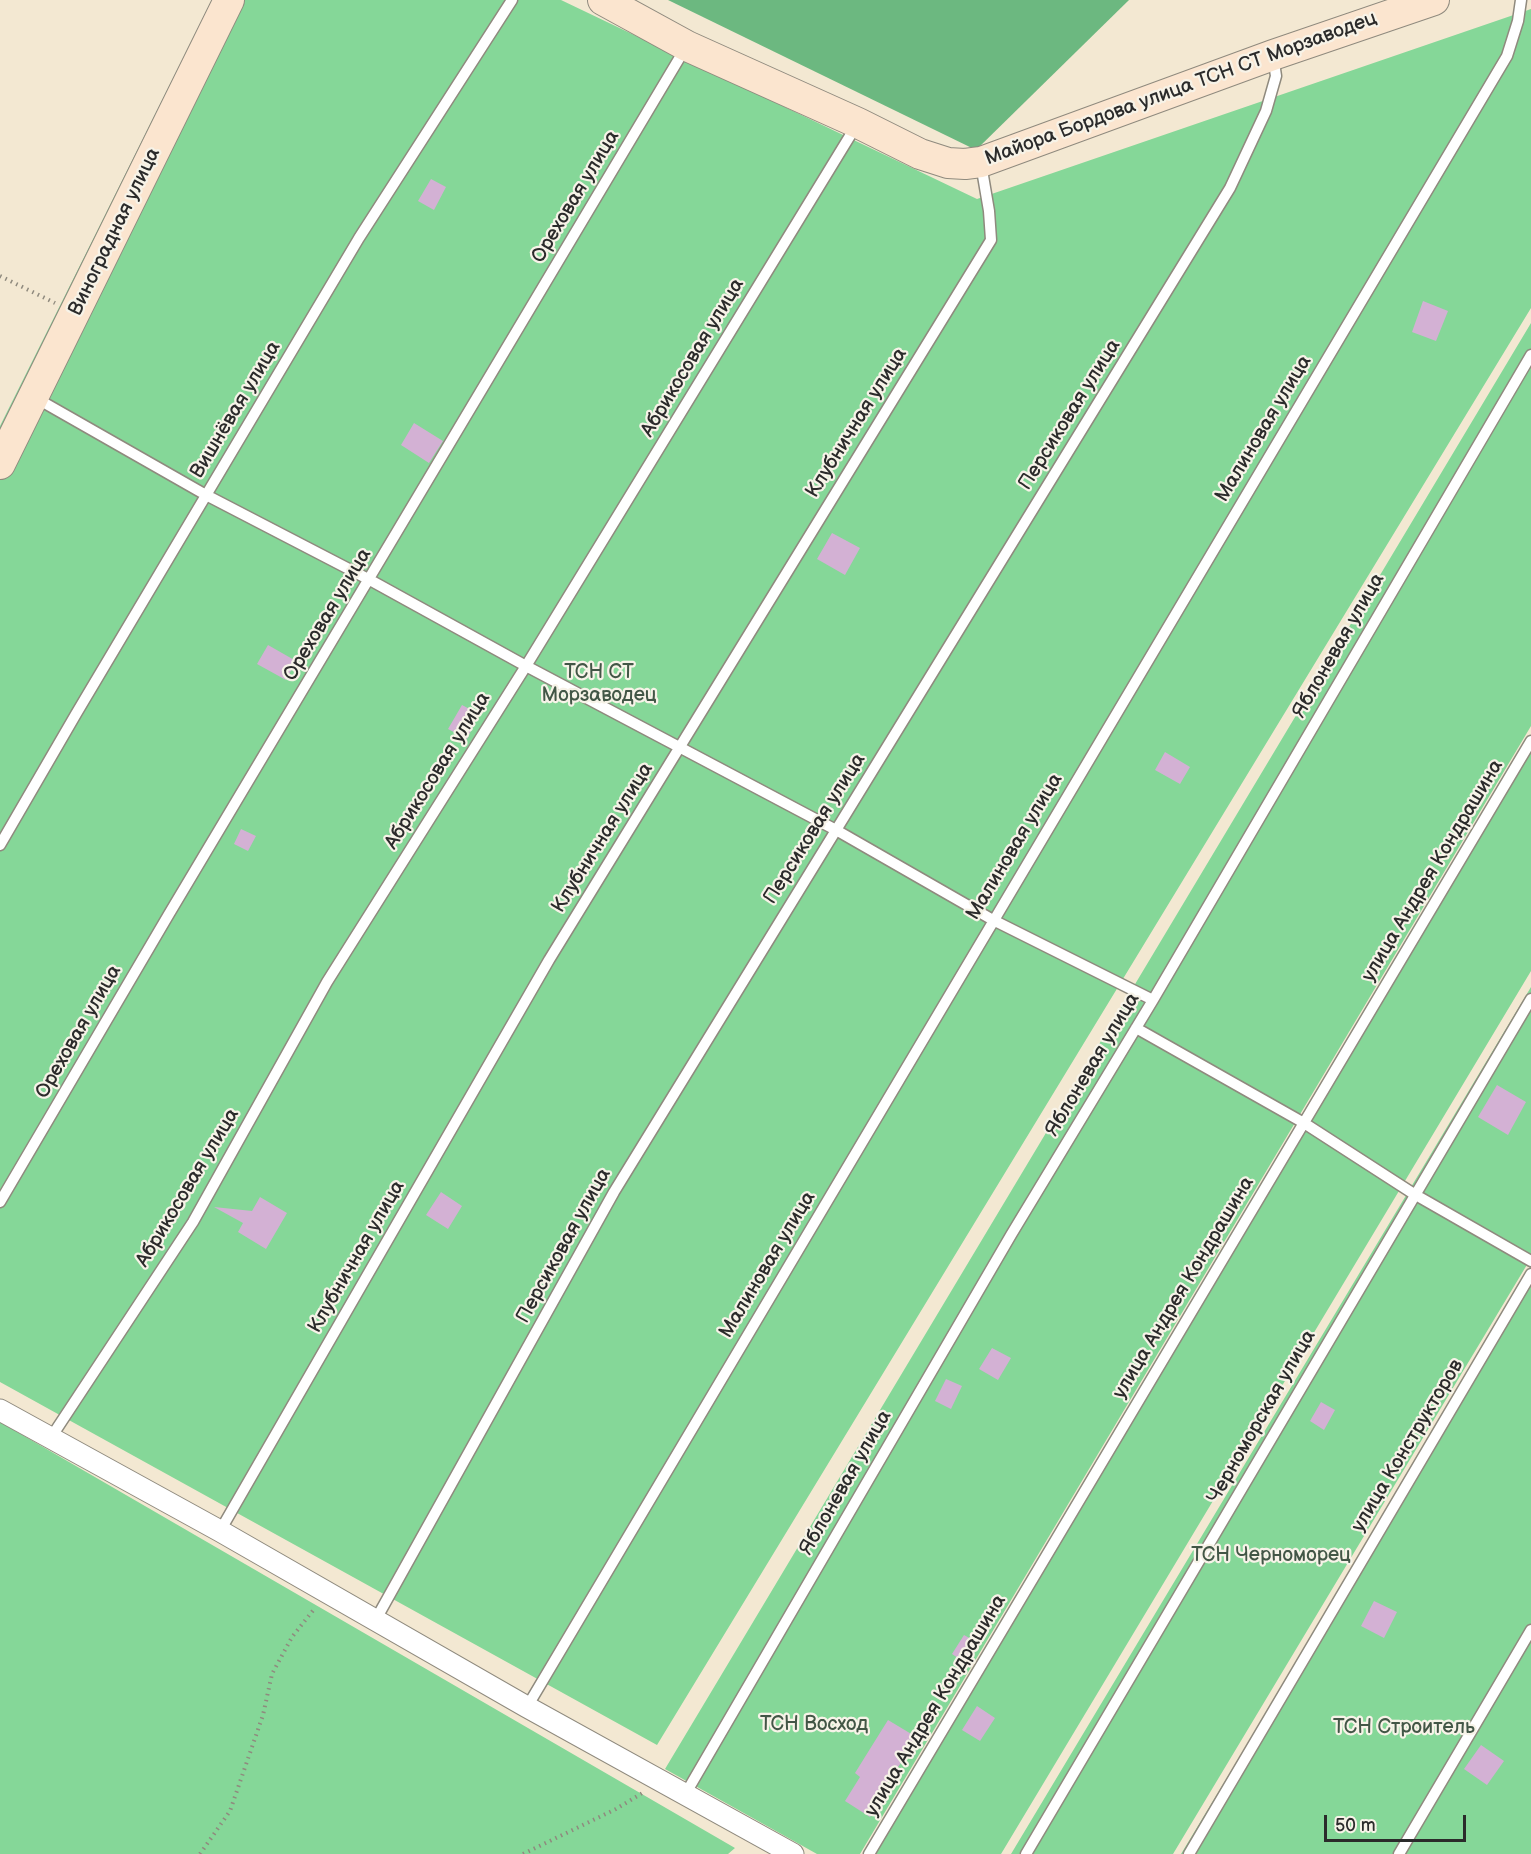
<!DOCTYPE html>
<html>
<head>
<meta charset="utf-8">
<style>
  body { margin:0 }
  #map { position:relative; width:1531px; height:1854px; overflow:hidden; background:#f3e8d2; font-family:"Balsamiq Sans",sans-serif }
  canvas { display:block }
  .scale { position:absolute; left:1324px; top:1815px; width:142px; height:27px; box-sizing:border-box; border:3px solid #2b2b2b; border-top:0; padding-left:8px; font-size:18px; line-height:21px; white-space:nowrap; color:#2b2b2b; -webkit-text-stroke:4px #f7f3e8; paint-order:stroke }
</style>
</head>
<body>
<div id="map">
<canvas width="1531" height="1854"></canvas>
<div class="scale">50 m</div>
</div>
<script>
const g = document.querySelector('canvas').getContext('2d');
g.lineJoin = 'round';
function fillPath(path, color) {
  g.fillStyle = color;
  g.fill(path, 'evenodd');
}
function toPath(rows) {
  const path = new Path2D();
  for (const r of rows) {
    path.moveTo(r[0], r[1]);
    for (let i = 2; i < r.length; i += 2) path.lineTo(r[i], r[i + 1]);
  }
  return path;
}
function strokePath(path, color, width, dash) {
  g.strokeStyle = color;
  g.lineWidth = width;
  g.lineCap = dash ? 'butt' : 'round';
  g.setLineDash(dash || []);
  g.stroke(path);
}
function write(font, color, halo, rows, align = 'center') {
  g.font = font + ' "Balsamiq Sans",sans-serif';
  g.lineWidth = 4.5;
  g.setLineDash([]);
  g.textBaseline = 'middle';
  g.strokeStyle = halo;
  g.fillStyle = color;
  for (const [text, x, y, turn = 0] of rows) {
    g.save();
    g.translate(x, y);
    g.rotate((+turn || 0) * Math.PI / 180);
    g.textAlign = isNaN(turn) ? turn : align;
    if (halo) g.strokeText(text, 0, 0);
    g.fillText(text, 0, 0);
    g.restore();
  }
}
fillPath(toPath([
  [212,0,561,0,977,199,1531,9,1531,308,657,1745,0,1382,0,426],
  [1531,323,1531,726,860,1854,817,1854,665,1769],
  [1531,748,1531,971,1001,1854,872,1854],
  [1531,987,1531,1258,1173,1854,1011,1854],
  [1531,1274,1531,1854,1181,1854],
  [0,1422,735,1848,728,1854,0,1854]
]), '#85d798');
fillPath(toPath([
  [668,0,1129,0,976,150]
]), '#6cb880');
fillPath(toPath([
  [431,179,446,187,434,210,418,201],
  [1423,301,1448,311,1436,341,1412,332],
  [414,423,443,441,429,463,401,445],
  [832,533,860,548,845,575,817,559],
  [268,645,296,661,286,680,257,664],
  [462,705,479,714,467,739,448,729],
  [1165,752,1190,767,1180,784,1155,770],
  [241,829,256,836,248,851,234,844],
  [1497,1085,1526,1102,1508,1135,1478,1117],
  [441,1192,462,1206,448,1229,426,1215],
  [260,1197,287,1213,266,1249,238,1232,243,1223,214,1207,252,1211],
  [992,1348,1011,1358,998,1380,979,1369],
  [946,1379,962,1386,951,1409,935,1401],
  [1321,1402,1335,1410,1324,1430,1310,1421],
  [1374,1601,1397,1612,1384,1638,1361,1626],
  [964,1635,980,1644,967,1664,952,1654],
  [977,1706,995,1718,980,1741,962,1730],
  [888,1720,918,1738,878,1796,882,1799,870,1817,845,1801,860,1777,855,1773],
  [1481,1745,1504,1761,1487,1785,1464,1769]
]), '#d3b1d4');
const lane = toPath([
  [34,397,206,495,370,580,526,666,836,830,993,920,1153,1000],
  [0,845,76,714,359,238,512,0],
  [1136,1028,1304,1123,1414,1194,1531,1261],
  [0,1202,169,914,686,47],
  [50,1439,193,1222,327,982,526,666,856,126],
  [220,1531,549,960,991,240,989,211,981,164],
  [375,1621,614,1192,1230,188,1266,111,1276,76,1273,56],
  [527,1707,1507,56,1518,21,1521,0],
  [686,1793,1011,1235,1153,1000,1531,355],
  [869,1854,1531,741],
  [1026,1854,1531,999],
  [1189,1854,1531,1274],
  [1399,1854,1531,1630]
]);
const street = toPath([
  [0,1410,220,1531,527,1707,793,1854]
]);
const secondary = toPath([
  [603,0,687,46,858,123,920,154,948,163,965,164,981,162,1273,55,1434,0],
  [0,464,229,0]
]);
strokePath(lane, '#8f8a7e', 13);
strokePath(street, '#8f8a7e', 23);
strokePath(secondary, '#8f8a7e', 32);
strokePath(toPath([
  [0,276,55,303],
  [200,1854,230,1811,263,1715,272,1674,292,1637,315,1608],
  [523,1854,616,1809,644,1792]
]), '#8f8a7e', 4, [1.5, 4.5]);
strokePath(lane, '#fff', 10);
strokePath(street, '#fff', 21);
strokePath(secondary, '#fbe5cf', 30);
write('20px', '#2b2b2b', '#f7f3e8', [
  ["Майора Бордова улица ТСН СТ Морзаводец",1181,89,-20],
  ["Ореховая улица",576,197,-59],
  ["Виноградная улица",115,232,-64],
  ["Абрикосовая улица",693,358,-59],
  ["Вишнёвая улица",236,410,-59],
  ["Персиковая улица",1070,415,-58],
  ["Клубничная улица",857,423,-58],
  ["Малиновая улица",1264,429,-59],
  ["Ореховая улица",328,615,-59],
  ["Яблоневая улица",1339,646,-60],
  ["Абрикосовая улица",438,771,-58],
  ["Персиковая улица",815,829,-58],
  ["Клубничная улица",603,838,-58],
  ["Малиновая улица",1015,847,-59],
  ["улица Андрея Кондрашина",1433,871,-59],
  ["Ореховая улица",79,1032,-60],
  ["Яблоневая улица",1093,1065,-59],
  ["Абрикосовая улица",188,1188,-59],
  ["Персиковая улица",564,1246,-61],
  ["Клубничная улица",357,1257,-60],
  ["Малиновая улица",768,1265,-59],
  ["улица Андрея Кондрашина",1184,1288,-59],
  ["Черноморская улица",1262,1417,-60],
  ["улица Конструкторов",1408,1446,-59],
  ["Яблоневая улица",846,1483,-60],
  ["улица Андрея Кондрашина",936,1706,-59]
]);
write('20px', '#425646', '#f7f3e8', [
  ["ТСН СТ",599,673],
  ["Морзаводец",599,696],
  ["ТСН Черноморец",1271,1556],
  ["ТСН Восход",814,1725],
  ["ТСН Строитель",1404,1728]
]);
</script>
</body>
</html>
